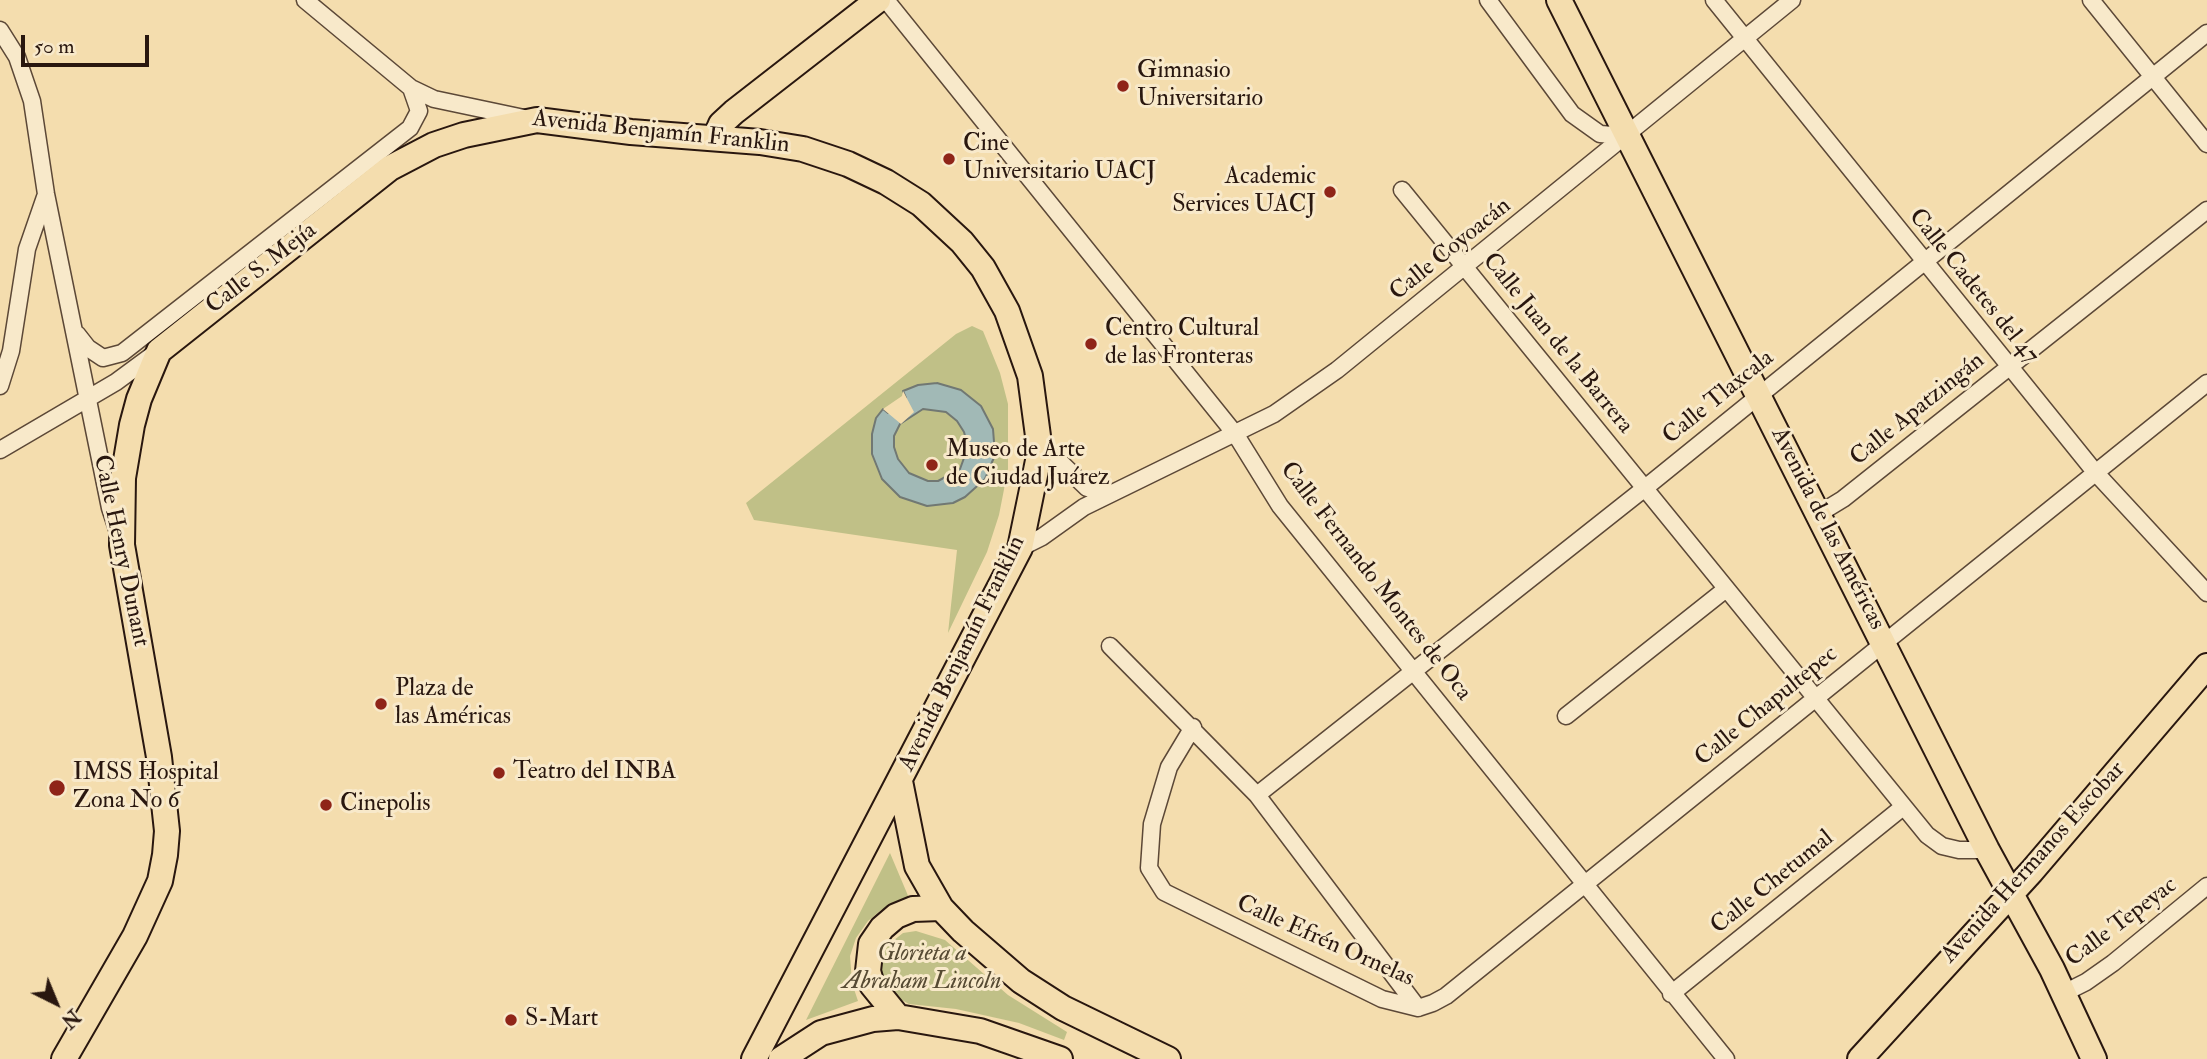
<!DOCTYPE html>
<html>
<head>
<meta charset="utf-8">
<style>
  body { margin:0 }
  #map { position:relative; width:2207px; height:1059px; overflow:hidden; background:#f4ddae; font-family:"IM FELL Double Pica",serif }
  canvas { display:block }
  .north { position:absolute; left:21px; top:968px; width:70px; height:70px; -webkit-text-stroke:5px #f8e9ca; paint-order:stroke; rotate:137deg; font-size:19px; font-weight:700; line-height:28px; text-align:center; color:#29170f }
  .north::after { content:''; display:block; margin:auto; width:24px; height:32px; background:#29170f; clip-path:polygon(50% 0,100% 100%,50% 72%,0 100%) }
  .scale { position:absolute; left:21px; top:35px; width:128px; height:32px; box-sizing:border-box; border:4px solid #29170f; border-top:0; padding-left:9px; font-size:21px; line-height:24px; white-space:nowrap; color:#29170f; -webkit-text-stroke:5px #f8e9ca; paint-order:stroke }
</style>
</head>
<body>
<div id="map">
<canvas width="2207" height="1059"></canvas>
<div class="north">N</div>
<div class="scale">50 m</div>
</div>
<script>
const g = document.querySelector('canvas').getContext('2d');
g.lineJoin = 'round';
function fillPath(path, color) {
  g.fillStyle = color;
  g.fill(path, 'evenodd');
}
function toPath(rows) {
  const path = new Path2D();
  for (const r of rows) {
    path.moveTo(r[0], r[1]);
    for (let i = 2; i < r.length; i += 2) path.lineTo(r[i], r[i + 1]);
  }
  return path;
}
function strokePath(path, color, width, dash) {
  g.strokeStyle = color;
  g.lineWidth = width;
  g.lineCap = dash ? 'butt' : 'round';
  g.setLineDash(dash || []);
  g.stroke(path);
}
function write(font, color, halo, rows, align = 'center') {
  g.font = font + ' "IM FELL Double Pica",serif';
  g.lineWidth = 6;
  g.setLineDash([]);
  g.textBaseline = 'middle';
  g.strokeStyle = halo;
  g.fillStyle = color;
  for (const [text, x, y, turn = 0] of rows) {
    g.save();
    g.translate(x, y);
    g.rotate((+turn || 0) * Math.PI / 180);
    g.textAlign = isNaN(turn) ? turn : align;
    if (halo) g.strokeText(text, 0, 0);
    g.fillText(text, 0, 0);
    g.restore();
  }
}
fillPath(toPath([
  [972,326,983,331,1000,373,1008,404,1008,469,999,515,987,552,948,633,957,550,754,520,746,503,956,334],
  [890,853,909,898,881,910,868,921,856,938,850,956,852,983,858,1001,806,1020],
  [916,931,945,940,1008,995,1067,1032,1064,1040,1019,1023,956,1009,909,1004,893,995,884,985,880,973,881,957,889,944,903,933]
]), '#c0c087');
const water = toPath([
  [937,383,961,390,981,406,993,429,995,455,985,479,965,497,953,503,927,506,900,497,882,479,872,454,872,434,876,418,883,409,888,413,906,398,903,391,918,385,937,383],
  [923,409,946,412,957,421,964,432,968,447,960,469,938,481,928,481,909,473,898,459,894,447,894,436,900,424,923,409]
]);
fillPath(water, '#a1b9b6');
strokePath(water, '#717873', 2);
fillPath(toPath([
  [903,391,914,412,901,424,883,409,902,396]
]), '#f4ddae');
const minor = toPath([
  [305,0,411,88,434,99,524,118],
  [886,0,1236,435,1280,506,1726,1059],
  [1488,0,1572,114,1600,134,1627,136],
  [1714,0,2095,472,2207,593],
  [2091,0,2207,144],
  [0,30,17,57,32,101,46,194,110,508,117,529],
  [1402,190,1927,835,1942,846,1959,850,1987,850],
  [77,334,88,348,103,358,122,353,410,128,419,111,411,88],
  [0,386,11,351,27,249,45,197],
  [0,450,116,382,158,351],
  [1040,451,1055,457,1087,488,1111,493],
  [1820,513,1843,499,2207,210],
  [1020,548,1042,537,1084,507,1274,414,1337,370,1792,0],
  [1110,646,1257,795,1418,1008],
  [1566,716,1726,589],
  [1193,727,1169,767,1152,824,1149,868,1164,892,1382,999,1418,1008,1433,1003,1446,996,2207,383],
  [1257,795,1645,488,2207,33],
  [2064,993,2086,982,2113,963,2207,886],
  [1671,994,1903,807]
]);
const primary = toPath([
  [1559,0,1987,850,2052,969,2094,1059],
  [715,138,721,124,734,112,878,0],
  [900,781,917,866,941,908,963,931,1021,981,1063,1008,1168,1059],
  [898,1017,872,985,868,971,871,944,882,928,896,916,913,909,941,908],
  [64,1059,135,936,160,881,165,855,167,831,159,757,122,545,123,478,132,425,139,399,159,351,390,168,434,145,464,135,537,120,631,132,760,142,803,149,848,164,886,182,921,204,962,242,983,268,1007,311,1030,376,1040,451,1020,548,754,1059],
  [781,1059,821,1033,873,1019,898,1017,980,1031,1060,1059],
  [1860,1059,2031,872,2207,666]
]);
strokePath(minor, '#5c4837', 19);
strokePath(primary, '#29170f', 28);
strokePath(minor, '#f8e9ca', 16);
strokePath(primary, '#f4ddae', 24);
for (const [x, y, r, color] of [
  [1123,86,7,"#8f2418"],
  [949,159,7,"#8f2418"],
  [1330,192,7,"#8f2418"],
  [1091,344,7,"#8f2418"],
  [932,465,7,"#8f2418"],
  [381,704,7,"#8f2418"],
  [499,773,7,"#8f2418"],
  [57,788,9,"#8f2418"],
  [326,805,7,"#8f2418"],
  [511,1020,7,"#8f2418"]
]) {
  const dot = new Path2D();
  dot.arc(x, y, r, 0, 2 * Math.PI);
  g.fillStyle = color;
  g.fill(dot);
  strokePath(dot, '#f8e9ca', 2.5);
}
write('24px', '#29170f', '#f8e9ca', [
  ["Gimnasio",1137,72],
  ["Universitario",1137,100],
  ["Cine",963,145],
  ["Universitario UACJ",963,173],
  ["Academic",1316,178,"right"],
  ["Services UACJ",1316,206,"right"],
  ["Centro Cultural",1105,330],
  ["de las Fronteras",1105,358],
  ["Museo de Arte",946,451],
  ["de Ciudad Juárez",946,479],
  ["Plaza de",395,690],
  ["las Américas",395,718],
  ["Teatro del INBA",513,773],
  ["IMSS Hospital",73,774],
  ["Zona No 6",73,802],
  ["Cinepolis",340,805],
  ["S-Mart",525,1020]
], 'left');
write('24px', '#29170f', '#f8e9ca', [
  ["Avenida Benjamín Franklin",661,133,6],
  ["Calle Coyoacán",1451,250,-39],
  ["Calle S. Mejía",262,269,-38],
  ["Calle Cadetes del 47",1973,287,51],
  ["Calle Juan de la Barrera",1557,344,51],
  ["Calle Tlaxcala",1719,398,-39],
  ["Calle Apatzingán",1918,410,-39],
  ["Avenida de las Américas",1827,529,63],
  ["Calle Henry Dunant",120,551,78],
  ["Calle Fernando Montes de Oca",1375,582,52],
  ["Avenida Benjamín Franklin",963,654,-64],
  ["Calle Chapultepec",1767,707,-39],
  ["Avenida Hermanos Escobar",2034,863,-48],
  ["Calle Chetumal",1773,883,-39],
  ["Calle Tepeyac",2122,923,-37],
  ["Calle Efrén Ornelas",1325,942,24]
]);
write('italic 24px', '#564a33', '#f8e9ca', [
  ["Glorieta a",922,955],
  ["Abraham Lincoln",922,983]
]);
</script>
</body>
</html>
